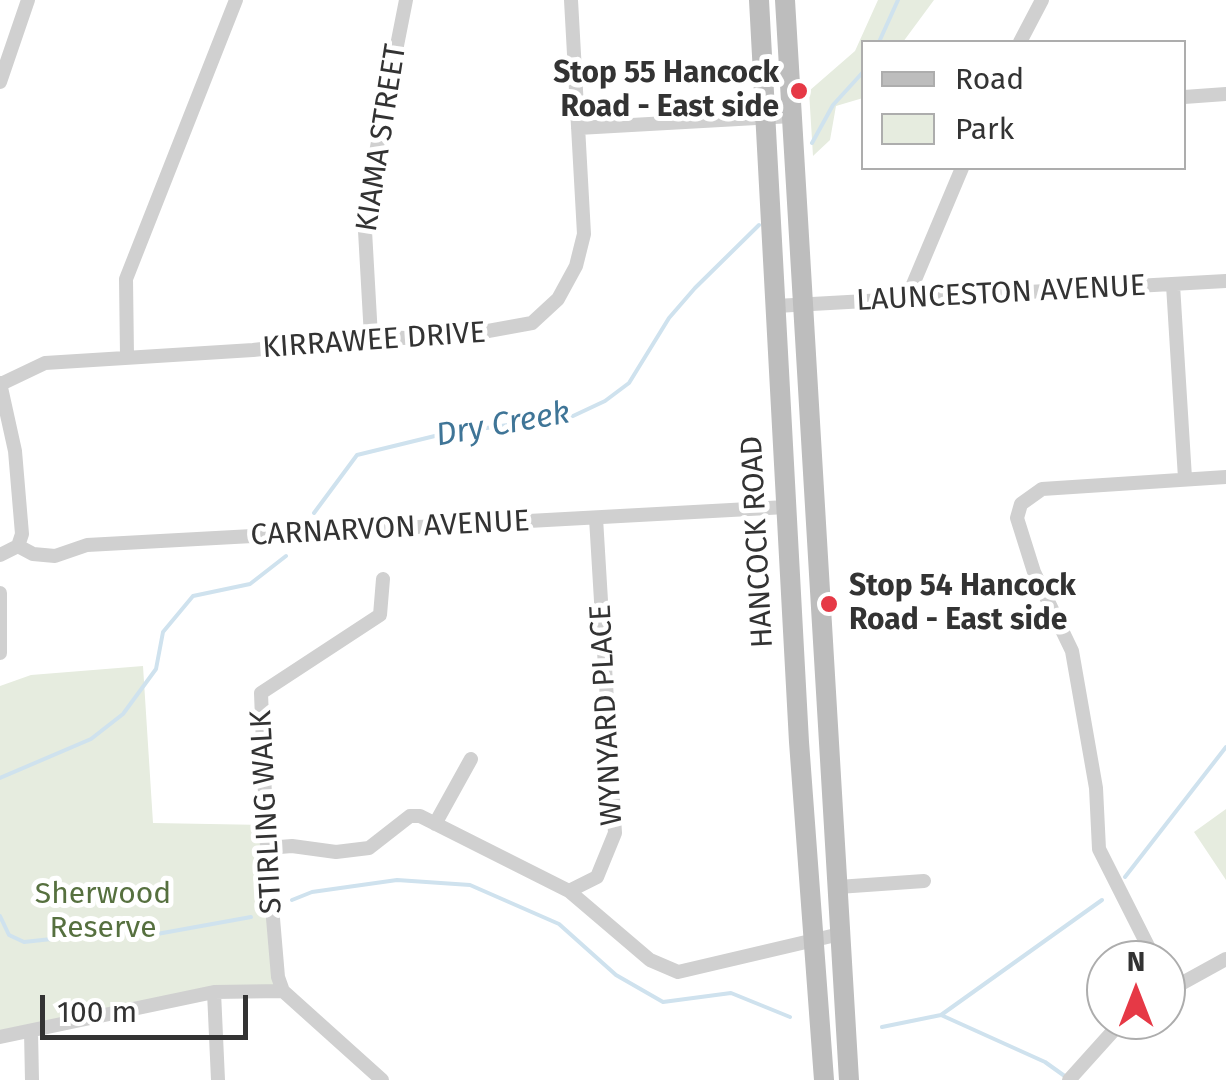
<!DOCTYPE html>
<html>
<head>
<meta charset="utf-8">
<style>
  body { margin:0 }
  #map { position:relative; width:1226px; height:1080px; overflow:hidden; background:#fff; font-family:"Fira Sans",sans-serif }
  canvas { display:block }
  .legend { position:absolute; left:861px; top:40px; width:325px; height:130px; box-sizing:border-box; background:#fff; border:2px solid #adadad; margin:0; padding:12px 18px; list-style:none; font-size:30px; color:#333 }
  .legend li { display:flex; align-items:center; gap:20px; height:50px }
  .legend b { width:50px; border:2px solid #adadad }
  .north { position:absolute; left:1086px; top:940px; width:100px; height:100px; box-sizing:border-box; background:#fff; border:2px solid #adadad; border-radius:50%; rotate:0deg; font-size:28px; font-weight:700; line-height:40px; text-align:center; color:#333 }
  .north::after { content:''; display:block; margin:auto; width:35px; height:45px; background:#e63946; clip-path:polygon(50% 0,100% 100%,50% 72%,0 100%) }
  .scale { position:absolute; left:40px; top:995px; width:208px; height:45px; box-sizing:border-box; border:5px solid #333; border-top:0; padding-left:12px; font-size:30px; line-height:35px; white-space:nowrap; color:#333; -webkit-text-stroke:8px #fff; paint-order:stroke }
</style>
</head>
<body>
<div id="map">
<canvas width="1226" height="1080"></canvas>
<ul class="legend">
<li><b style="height:12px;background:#bdbdbd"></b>Road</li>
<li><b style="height:28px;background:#e6ecdf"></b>Park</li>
</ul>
<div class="north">N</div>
<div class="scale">100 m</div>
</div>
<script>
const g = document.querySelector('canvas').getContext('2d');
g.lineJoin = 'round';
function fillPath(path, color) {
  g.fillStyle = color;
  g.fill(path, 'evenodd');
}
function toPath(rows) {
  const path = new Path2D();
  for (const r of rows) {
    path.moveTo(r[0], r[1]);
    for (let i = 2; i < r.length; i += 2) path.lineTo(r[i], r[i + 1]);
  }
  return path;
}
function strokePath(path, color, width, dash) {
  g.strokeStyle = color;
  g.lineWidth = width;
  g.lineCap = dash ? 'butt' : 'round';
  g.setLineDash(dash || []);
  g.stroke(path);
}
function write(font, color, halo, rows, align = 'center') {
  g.font = font + ' "Fira Sans",sans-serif';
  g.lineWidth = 10;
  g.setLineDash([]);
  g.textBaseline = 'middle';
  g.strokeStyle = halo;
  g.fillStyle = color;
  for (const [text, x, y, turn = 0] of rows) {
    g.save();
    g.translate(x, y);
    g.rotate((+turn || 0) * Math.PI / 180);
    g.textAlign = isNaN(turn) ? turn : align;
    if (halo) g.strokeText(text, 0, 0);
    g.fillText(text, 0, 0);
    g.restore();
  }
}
fillPath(toPath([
  [878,0,934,0,903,42,864,42,863,98,836,106,830,140,813,156,809,91,855,51],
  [143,666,153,823,266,825,283,991,214,992,0,1035,0,686,31,675],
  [1226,809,1226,880,1194,832]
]), '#e6ecdf');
strokePath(toPath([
  [879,42,898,0],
  [812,143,833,105,864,71],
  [314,513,357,455,443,434,573,416,605,401,629,383,669,318,695,288,759,225],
  [0,778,91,739,123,714,156,669,163,632,193,596,250,584,286,556],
  [1125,877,1226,747],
  [292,900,312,892,397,880,470,885,559,924,616,975,663,1002,731,993,790,1017],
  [0,916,9,935,24,942,125,931,146,936,251,917],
  [941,1015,1045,1062,1066,1077],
  [882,1027,941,1015,1102,900]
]), '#cfe2ee', 4);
strokePath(toPath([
  [1020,42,1042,0],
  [0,82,28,0],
  [1184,97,1226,94],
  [578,128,792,116],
  [1173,285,1185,478],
  [906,301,962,168],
  [776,306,1226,281],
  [371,337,364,213,406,0],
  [127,356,126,279,236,0],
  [0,383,15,451,22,534,18,546],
  [1,384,45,363,253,350,371,337,444,339,532,323,558,299,576,266,584,234,571,0],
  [0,555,18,546,33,554,55,556,87,545,786,507],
  [0,593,0,653],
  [435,824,471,759],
  [267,848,292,846,336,852,369,848,410,816,420,816,569,891,650,960,678,972,840,934],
  [838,887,924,881],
  [569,891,597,877,615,833,596,518],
  [1155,960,1099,849,1096,788,1072,651,1034,572,1017,518,1021,504,1042,489,1226,477],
  [283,991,278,977,267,848,261,693,380,615,383,579],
  [214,992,218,1080],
  [1166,992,1226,959],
  [31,1031,32,1080],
  [0,1037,214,992,283,991,382,1080],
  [1069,1080,1123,1020]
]), '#d0d0d0', 14);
strokePath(toPath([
  [759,0,799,742,824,1080],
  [785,0,849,1080]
]), '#bdbdbd', 20);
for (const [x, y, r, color] of [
  [799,91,10,"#e63946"],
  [829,604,10,"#e63946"]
]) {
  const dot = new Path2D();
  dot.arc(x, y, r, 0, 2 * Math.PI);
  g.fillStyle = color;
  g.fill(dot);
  strokePath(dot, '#fff', 4);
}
write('bold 30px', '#333', '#fff', [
  ["Stop 55 Hancock",779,74],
  ["Road - East side",779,108],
  ["Stop 54 Hancock",849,587,"left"],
  ["Road - East side",849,621,"left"]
], 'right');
write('30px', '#333', '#fff', [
  ["KIAMA STREET",382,138,-81],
  ["LAUNCESTON AVENUE",1001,294,-3],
  ["KIRRAWEE DRIVE",374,341,-4],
  ["CARNARVON AVENUE",390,529,-3],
  ["HANCOCK ROAD",758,542,-93],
  ["WYNYARD PLACE",607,715,-93],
  ["STIRLING WALK",267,812,-93]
]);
write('30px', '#56703f', '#fff', [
  ["Sherwood",103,895],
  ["Reserve",103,929]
]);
write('italic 32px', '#3f7597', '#fff', [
  ["Dry Creek",503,425,-10]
]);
</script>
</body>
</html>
